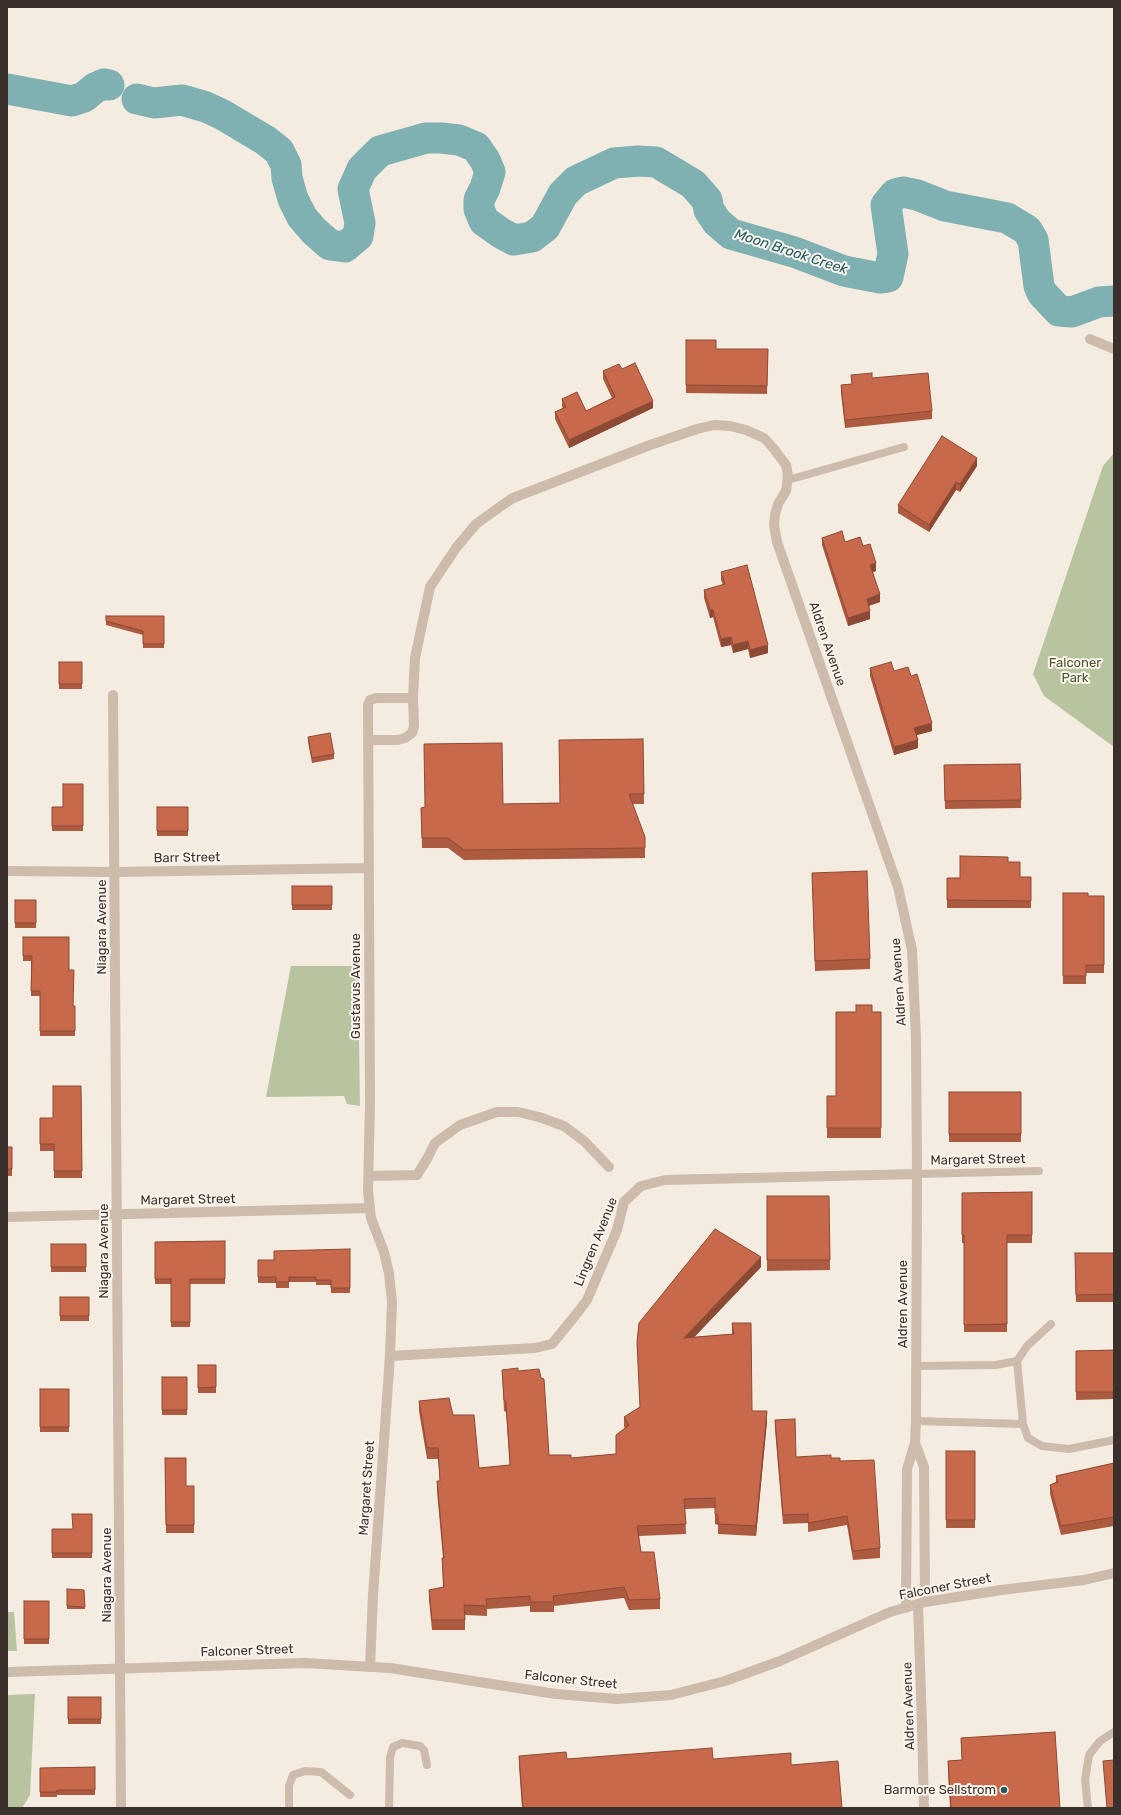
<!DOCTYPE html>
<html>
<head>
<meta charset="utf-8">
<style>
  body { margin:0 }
  #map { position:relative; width:1121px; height:1815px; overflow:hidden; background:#f4ebe1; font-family:Rubik,sans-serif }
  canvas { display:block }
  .frame { position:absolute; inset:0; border:8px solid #3b302b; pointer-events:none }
</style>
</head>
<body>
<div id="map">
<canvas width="1121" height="1815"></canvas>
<div class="frame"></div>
</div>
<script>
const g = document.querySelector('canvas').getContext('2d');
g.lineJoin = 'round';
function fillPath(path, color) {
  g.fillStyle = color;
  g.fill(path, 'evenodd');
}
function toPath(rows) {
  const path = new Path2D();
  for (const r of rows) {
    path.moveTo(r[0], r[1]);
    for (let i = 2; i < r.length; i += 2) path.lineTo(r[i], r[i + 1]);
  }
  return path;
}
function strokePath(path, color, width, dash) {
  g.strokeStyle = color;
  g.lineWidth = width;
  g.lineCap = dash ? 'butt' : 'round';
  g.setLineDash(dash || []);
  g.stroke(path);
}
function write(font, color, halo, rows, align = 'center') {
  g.font = font + ' Rubik,sans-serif';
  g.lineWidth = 4;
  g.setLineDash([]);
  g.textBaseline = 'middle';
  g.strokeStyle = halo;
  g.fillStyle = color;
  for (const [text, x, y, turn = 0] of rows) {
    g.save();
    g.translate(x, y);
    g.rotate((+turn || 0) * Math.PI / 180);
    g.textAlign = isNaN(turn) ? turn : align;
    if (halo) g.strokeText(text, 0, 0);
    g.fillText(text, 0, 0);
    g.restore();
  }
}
fillPath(toPath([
  [1114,453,1114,747,1044,696,1033,674,1103,466],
  [291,966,358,966,360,1106,347,1104,344,1096,266,1097],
  [7,1612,14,1612,17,1651,7,1651],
  [35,1694,30,1795,22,1808,7,1808,7,1695]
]), '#b8c4a0');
strokePath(toPath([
  [7,89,72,101,84,97,95,88,104,84,109,85],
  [137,99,154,103,182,100,206,107,223,115,265,140,279,151,286,165,287,178,293,199,302,217,314,231,330,245,345,247,358,236,360,223,353,189,362,169,380,151,426,138,441,138,459,140,476,147,485,160,490,172,485,188,479,200,479,209,484,221,501,233,514,240,532,237,545,227,563,194,576,181,614,163,638,161,656,162,693,184,707,200,709,210,717,222,731,234,794,252,844,271,880,278,888,277,893,254,886,205,895,194,903,192,917,195,945,206,1007,218,1027,230,1033,240,1039,286,1042,293,1059,311,1072,312,1099,302,1114,301]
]), '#7fb0b2', 31);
strokePath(toPath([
  [788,480,904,447],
  [917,1174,1039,1171],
  [1017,1361,1023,1424],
  [916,1366,996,1365,1017,1361,1027,1346,1051,1324],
  [916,1421,1023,1424,1028,1438,1042,1446,1069,1449,1114,1440],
  [289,1808,289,1786,293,1775,305,1771,321,1772,350,1795],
  [389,1808,390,1758,393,1747,402,1743,420,1746,424,1750,427,1765],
  [1088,1808,1085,1780,1089,1755,1100,1741,1114,1732]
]), '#cdbbac', 8);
strokePath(toPath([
  [918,1604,922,1726]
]), '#cdbbac', 10);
strokePath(toPath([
  [1090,339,1114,349],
  [113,695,121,1808],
  [368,740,398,740,405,738,412,733,414,726,413,698,415,658,430,587,456,548,476,524,501,506,513,498,650,445,697,429,714,425,730,426,746,430,764,438,774,449,786,465,788,475,786,491,778,504,775,515,774,525,777,542,898,887,912,950,916,1038,917,1174,916,1421,915,1443,907,1469,906,1608],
  [7,871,115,872,368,868],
  [369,1176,417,1175,427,1159,435,1143,460,1125,497,1112,518,1112,539,1117,564,1126,584,1141,609,1167],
  [7,1217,370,1208],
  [390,1356,535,1348,552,1344,578,1312,587,1300,617,1230,624,1202,641,1186,665,1180,917,1174],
  [915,1443,924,1467,925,1602],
  [370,1667,373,1595,390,1356,392,1302,389,1273,384,1252,371,1218,368,1191,370,1103,368,705,370,700,376,698,413,698],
  [922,1726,924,1808]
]), '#cdbbac', 10);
strokePath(toPath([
  [7,1672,305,1663,390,1668,556,1694,617,1699,671,1695,725,1681,780,1661,890,1612,925,1602,1001,1590,1084,1580,1114,1573]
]), '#cdbbac', 10);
fillPath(toPath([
  [686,340,716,349,768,349,767,394,686,393],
  [622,369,653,408,569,448,555,419,555,412,563,408,562,407,562,399,586,411,612,398,603,379,603,371],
  [851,375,872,378,932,411,932,419,845,428,841,393,841,385,852,384],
  [977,466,960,492,956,490,929,532,898,513,898,505],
  [822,538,863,546,876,571,873,572,880,602,869,606,870,619,848,626,822,545],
  [721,572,768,653,750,658,748,649,733,653,731,645,721,647,713,617,710,618,704,598,704,590,723,585,721,580],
  [164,616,164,648,143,648,143,635,106,625,106,621],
  [59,662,82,662,82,689,59,689],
  [870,668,894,671,911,676,932,731,916,735,918,748,894,755,870,676],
  [308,737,334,754,334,759,312,763,308,742],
  [643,739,644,804,632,804,645,837,645,858,464,860,448,848,422,848,421,808,503,804,560,803],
  [1020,764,1021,808,945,809,944,765],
  [83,784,83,831,52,831,52,807,63,807],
  [157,807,188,807,188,836,157,836],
  [1008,862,1020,877,1031,877,1031,908,947,908,947,878,960,878],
  [812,873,870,959,870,969,815,971],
  [292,886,332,886,332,910,292,910],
  [1063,893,1088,896,1104,896,1104,973,1086,973,1086,984,1063,984],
  [15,900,36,900,36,928,15,928],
  [23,937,69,970,73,1006,75,1006,75,1036,40,1036,40,996,31,996,31,961,23,961],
  [881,1012,881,1138,827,1138,827,1096,836,1096],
  [81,1086,82,1178,54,1178,54,1151,40,1151,40,1118,53,1118],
  [949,1092,1021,1092,1021,1142,949,1142],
  [7,1147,12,1147,12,1176,7,1176],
  [1032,1192,1032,1243,1007,1243,1007,1332,964,1332,964,1243,962,1243,962,1193],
  [767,1196,829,1196,830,1270,767,1271],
  [225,1241,225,1284,190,1284,190,1327,171,1327,171,1284,155,1284,155,1242],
  [51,1244,86,1244,86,1272,51,1272],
  [350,1249,350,1293,331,1293,331,1285,316,1285,316,1282,289,1282,289,1288,276,1288,276,1283,258,1283,258,1260,274,1260],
  [1075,1253,1114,1253,1114,1302,1076,1302],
  [761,1267,694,1337,732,1334,732,1323,752,1411,767,1421,756,1536,718,1534,718,1525,715,1524,715,1508,685,1509,686,1534,639,1536,641,1552,660,1599,660,1609,629,1610,624,1598,554,1606,554,1612,530,1612,530,1606,487,1609,487,1616,465,1615,465,1630,432,1630,429,1600,429,1590,443,1587,442,1558,443,1558,437,1491,437,1481,440,1481,438,1459,427,1459,419,1411,419,1401,453,1415,479,1468,510,1465,506,1412,504,1411,502,1370,518,1371,549,1455,571,1458,616,1454,625,1428,624,1427,624,1417,640,1407,637,1342],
  [60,1297,89,1297,89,1321,60,1321],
  [1114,1350,1114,1399,1076,1400,1076,1351],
  [198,1365,216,1365,216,1393,198,1393],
  [162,1377,187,1377,187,1415,162,1415],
  [40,1389,69,1389,69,1432,40,1432],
  [775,1420,796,1457,831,1458,840,1461,880,1548,880,1558,853,1560,847,1525,808,1532,808,1523,783,1524,775,1429],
  [946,1451,975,1451,975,1528,946,1528],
  [165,1458,186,1486,194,1486,194,1533,166,1533],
  [1114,1463,1114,1526,1061,1535,1050,1494,1050,1485,1056,1482,1056,1476],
  [92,1514,92,1558,52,1558,52,1529,73,1529],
  [67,1589,84,1590,85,1609,67,1609],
  [24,1601,49,1601,49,1644,24,1644],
  [68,1697,101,1697,101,1724,68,1724],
  [961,1738,1060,1808,950,1808,948,1772,948,1761,962,1760],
  [519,1756,567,1759,713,1759,791,1765,842,1808,522,1808,519,1766],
  [95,1767,95,1795,57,1795,57,1797,40,1797,40,1768]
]), '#ac5a40');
fillPath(toPath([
  [653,401,653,408,569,448,569,440],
  [977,458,977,466,960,492,960,484],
  [956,482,956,490,929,532,929,525],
  [876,563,876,571,870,573,870,565],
  [880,594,880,602,867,606,867,599],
  [710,610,713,610,713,617,710,618],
  [870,611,870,619,848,626,848,618],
  [731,637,731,645,721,647,721,639],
  [748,641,748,649,733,653,733,645],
  [768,645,768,653,750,658,750,650],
  [932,723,932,731,914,736,914,728],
  [918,740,918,748,894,755,894,747],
  [761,1257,761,1267,684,1348,684,1338],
  [767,1411,767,1421,756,1536,756,1526]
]), '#8c4a34');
const building = toPath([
  [686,340,716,340,716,349,768,349,767,386,686,385,686,340],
  [635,363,653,401,569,440,555,412,566,407,562,399,577,392,586,411,615,397,603,371,619,364,622,369,635,363],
  [872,373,872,378,928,373,932,411,845,420,841,385,852,384,851,375,872,373],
  [942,436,977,458,960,484,956,482,929,525,898,505,942,436],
  [842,531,845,542,860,537,863,546,870,544,876,563,870,565,880,594,867,599,870,611,848,618,822,538,842,531],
  [747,565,768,645,750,650,748,641,733,645,731,637,721,639,713,610,710,610,704,590,725,584,721,572,747,565],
  [106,616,164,616,164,644,143,644,143,631,106,621,106,616],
  [59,662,82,662,82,684,59,684,59,662],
  [891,662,894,671,908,667,911,676,917,674,932,723,914,728,918,740,894,747,870,668,891,662],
  [330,733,334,754,312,758,308,737,330,733],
  [643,739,644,794,629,794,645,837,645,848,464,850,448,838,422,838,421,808,425,807,424,744,502,743,503,804,560,803,559,740,643,739],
  [1020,764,1021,800,945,801,944,765,1020,764],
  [63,784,83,784,83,826,52,826,52,807,63,807,63,784],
  [157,807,188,807,188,831,157,831,157,807],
  [960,856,1008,857,1008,862,1020,862,1020,877,1031,877,1031,901,947,900,947,878,960,878,960,856],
  [867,871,870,959,815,961,812,873,867,871],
  [292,886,332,886,332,905,292,905,292,886],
  [1063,893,1088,893,1088,896,1104,896,1104,965,1086,965,1086,976,1063,976,1063,893],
  [15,900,36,900,36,923,15,923,15,900],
  [23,937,69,937,69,970,74,970,73,1006,75,1006,75,1031,40,1031,40,991,31,991,32,956,23,956,23,937],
  [856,1005,872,1005,872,1012,881,1012,881,1128,827,1128,827,1096,836,1096,836,1012,856,1012,856,1005],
  [53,1086,81,1086,82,1171,54,1171,54,1144,40,1144,40,1118,53,1118,53,1086],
  [949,1092,1021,1092,1021,1134,949,1134,949,1092],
  [7,1147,12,1147,12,1169,7,1169,7,1147],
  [1032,1192,1032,1235,1007,1235,1007,1324,964,1325,964,1235,962,1235,962,1193,1032,1192],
  [767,1196,829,1196,830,1260,767,1260,767,1196],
  [715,1229,761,1257,684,1338,734,1334,732,1323,751,1323,752,1411,767,1411,756,1526,718,1524,718,1515,715,1514,715,1498,684,1499,686,1524,637,1526,641,1552,654,1552,660,1599,629,1600,624,1587,553,1596,554,1602,530,1602,530,1596,486,1599,487,1606,464,1605,465,1620,432,1620,429,1590,444,1587,442,1558,444,1558,437,1481,440,1481,438,1448,427,1448,419,1401,449,1398,453,1415,474,1415,479,1468,510,1465,506,1402,504,1400,502,1370,518,1368,518,1371,539,1369,541,1378,544,1379,549,1455,571,1455,571,1458,616,1454,616,1435,629,1425,624,1417,640,1407,637,1342,639,1323,715,1229],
  [225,1241,225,1279,190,1279,190,1322,171,1322,171,1279,155,1279,155,1242,225,1241],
  [51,1244,86,1244,86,1267,51,1267,51,1244],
  [350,1249,350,1288,331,1288,331,1280,316,1280,316,1277,289,1277,289,1282,276,1282,276,1277,258,1277,258,1260,274,1260,274,1251,350,1249],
  [1075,1253,1114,1253,1114,1294,1076,1295,1075,1253],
  [60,1297,89,1297,89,1316,60,1316,60,1297],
  [1114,1350,1114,1392,1076,1392,1076,1351,1114,1350],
  [198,1365,216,1365,216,1387,198,1388,198,1365],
  [162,1377,187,1377,187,1410,162,1410,162,1377],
  [40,1389,69,1389,69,1427,40,1427,40,1389],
  [795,1419,796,1457,831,1455,831,1458,840,1458,840,1461,874,1460,880,1548,853,1551,847,1516,808,1523,808,1514,783,1515,775,1420,795,1419],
  [946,1451,975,1451,975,1520,946,1520,946,1451],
  [165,1458,186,1458,186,1486,194,1486,194,1525,166,1525,165,1458],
  [1114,1463,1114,1517,1061,1526,1050,1485,1058,1482,1056,1476,1114,1463],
  [72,1514,92,1514,92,1553,52,1553,52,1529,73,1529,72,1514],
  [67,1589,84,1590,85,1607,67,1606,67,1589],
  [24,1601,49,1601,49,1639,24,1639,24,1601],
  [68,1697,101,1697,101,1719,68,1719,68,1697],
  [1055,1732,1060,1808,951,1808,948,1761,962,1760,961,1738,1055,1732],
  [712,1748,713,1759,791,1753,791,1765,838,1761,842,1808,523,1808,519,1756,566,1752,567,1759,712,1748],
  [1114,1760,1114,1808,1107,1808,1103,1761,1114,1760],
  [95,1767,95,1790,57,1790,57,1792,40,1792,40,1768,95,1767]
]);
fillPath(building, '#c8694b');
strokePath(building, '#8c4a34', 1);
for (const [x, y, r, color] of [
  [1004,1790,4,"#1f5a5e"]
]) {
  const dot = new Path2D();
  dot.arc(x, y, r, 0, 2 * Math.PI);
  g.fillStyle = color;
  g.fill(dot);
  strokePath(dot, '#fbf5ee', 1.5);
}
write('13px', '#3b302b', '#fbf5ee', [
  ["Aldren Avenue",827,644,71],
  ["Barr Street",187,858,-1],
  ["Niagara Avenue",102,927,-90],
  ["Aldren Avenue",899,982,-94],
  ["Gustavus Avenue",356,986,-90],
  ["Margaret Street",978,1160,-1],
  ["Margaret Street",188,1200,-1],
  ["Lingren Avenue",596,1242,-68],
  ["Niagara Avenue",104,1251,-90],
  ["Aldren Avenue",903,1304,-90],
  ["Margaret Street",367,1488,-86],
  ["Niagara Avenue",107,1575,-90],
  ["Falconer Street",945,1587,-11],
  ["Falconer Street",247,1651,-2],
  ["Falconer Street",571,1680,6],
  ["Aldren Avenue",909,1706,-92]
]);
write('13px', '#4a5a2e', '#fbf5ee', [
  ["Falconer",1075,663],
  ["Park",1075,678]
]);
write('13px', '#3b302b', '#fbf5ee', [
  ["Barmore Sellstrom",996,1790]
], 'right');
write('italic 14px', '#1f5a5e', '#fbf5ee', [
  ["Moon Brook Creek",791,252,18]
]);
</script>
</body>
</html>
